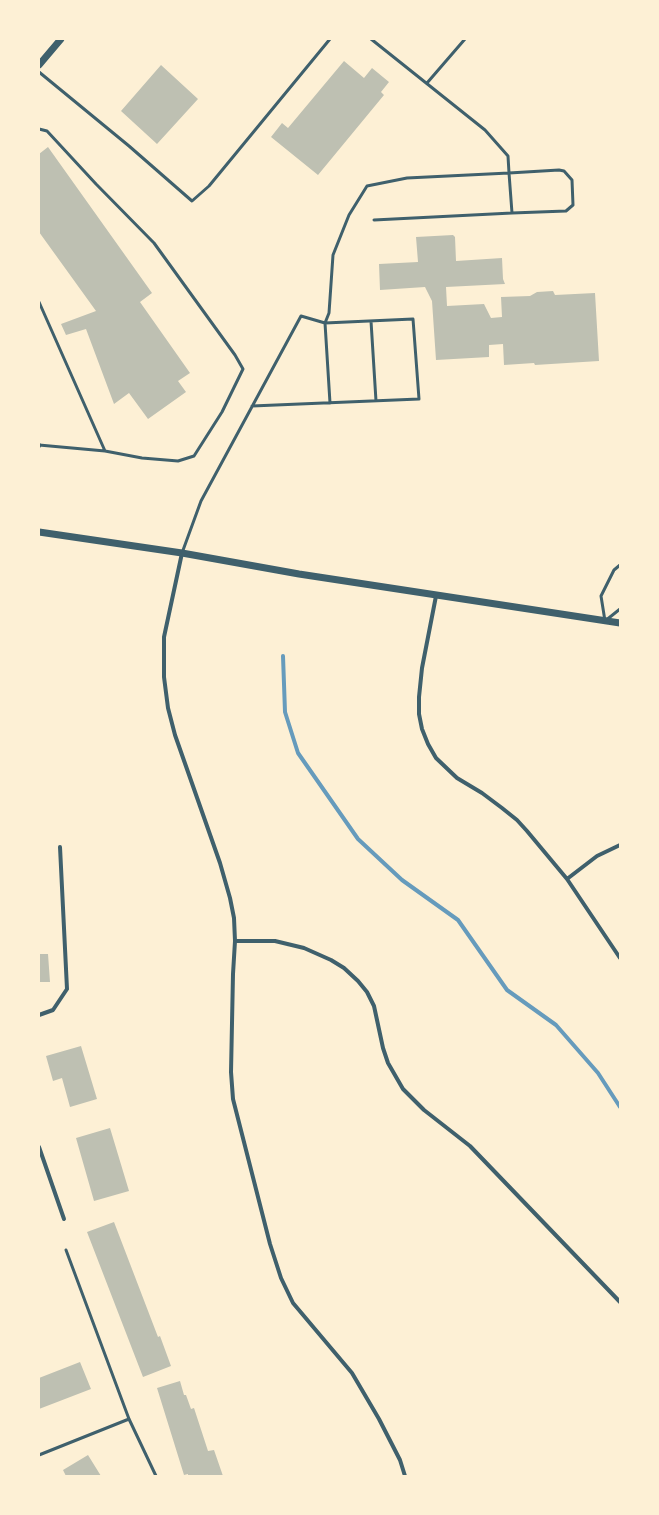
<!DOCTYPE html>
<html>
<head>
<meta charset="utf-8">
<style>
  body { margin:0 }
  #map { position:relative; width:659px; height:1515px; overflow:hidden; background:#fdf0d5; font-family:"Archivo Narrow",sans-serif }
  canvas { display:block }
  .frame { position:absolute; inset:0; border:40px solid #fdf0d5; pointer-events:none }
</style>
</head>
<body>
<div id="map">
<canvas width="659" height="1515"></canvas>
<div class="frame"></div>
</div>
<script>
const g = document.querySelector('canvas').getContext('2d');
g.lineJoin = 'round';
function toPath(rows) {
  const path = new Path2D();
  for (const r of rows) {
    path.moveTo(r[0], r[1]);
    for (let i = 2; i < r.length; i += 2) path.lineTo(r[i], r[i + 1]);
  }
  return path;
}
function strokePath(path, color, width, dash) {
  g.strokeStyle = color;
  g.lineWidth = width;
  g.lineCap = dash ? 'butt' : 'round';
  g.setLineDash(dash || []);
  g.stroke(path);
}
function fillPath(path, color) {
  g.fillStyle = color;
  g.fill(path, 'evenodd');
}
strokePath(toPath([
  [283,656,285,712,298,753,358,839,402,880,458,920,507,990,556,1025,598,1073,620,1107]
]), '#669bbc', 4);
fillPath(toPath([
  [344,61,364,78,372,68,389,82,381,92,384,95,318,175,271,137,282,123,288,128],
  [161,65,198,99,157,144,121,111],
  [48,147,152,293,140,302,190,373,178,381,186,392,148,419,129,393,114,404,86,329,66,335,61,324,96,311,39,232,39,154],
  [453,235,455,237,456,261,502,258,503,279,505,284,446,287,447,306,484,304,491,318,502,317,501,297,530,296,537,292,553,291,555,295,595,293,599,361,535,365,534,363,504,365,503,344,489,345,489,357,436,360,432,301,425,287,380,290,379,264,418,262,416,237],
  [39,954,48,954,50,982,39,982],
  [81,1046,97,1099,70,1107,62,1078,53,1081,46,1056],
  [110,1128,129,1191,94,1201,76,1138],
  [114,1222,158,1337,160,1336,171,1366,143,1377,87,1232],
  [80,1362,91,1389,39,1409,39,1378],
  [180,1381,184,1395,186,1395,191,1409,194,1408,208,1451,214,1450,223,1476,188,1476,188,1474,184,1475,157,1388],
  [88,1455,101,1476,66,1476,63,1470]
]), '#bec0b2');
strokePath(toPath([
  [39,72,129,146,192,201,209,186,330,39],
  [427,83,465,39],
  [39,129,47,131,96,184,154,243,235,355,243,369,222,412,194,456,178,461,142,458,105,451],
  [374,220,512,213,509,173,559,170,564,171,572,180,573,205,566,211,512,213],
  [39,302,105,451,39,445],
  [371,321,376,401],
  [252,406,419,399,413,319,325,323,330,403],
  [182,553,201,501,301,316,325,323,329,313,333,255,349,215,367,186,407,178,509,173,508,156,485,130,371,39],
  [620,565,614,570,601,596,605,621,620,609],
  [66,1250,129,1419,156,1476],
  [39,1455,129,1419]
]), '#3f606c', 3);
strokePath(toPath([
  [39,445,39,446],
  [182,553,164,637,164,677,168,708,175,735,220,863,230,898,234,918,235,941,233,974,231,1072,233,1099,270,1244,281,1278,293,1303,352,1373,379,1419,400,1460,405,1476],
  [436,596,422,668,419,697,419,714,422,729,428,744,436,758,457,778,482,793,502,808,517,820,527,831,567,879,620,958],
  [567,879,597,856,620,845],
  [235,941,275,941,304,948,331,960,344,968,358,981,367,992,374,1006,383,1048,388,1063,403,1089,424,1110,470,1146,620,1302],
  [39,1015,53,1010,67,989,60,847],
  [39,1147,64,1219]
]), '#3f606c', 4);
strokePath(toPath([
  [39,65,61,39],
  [39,532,182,553,299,574,620,623]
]), '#3f606c', 7);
</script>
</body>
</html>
